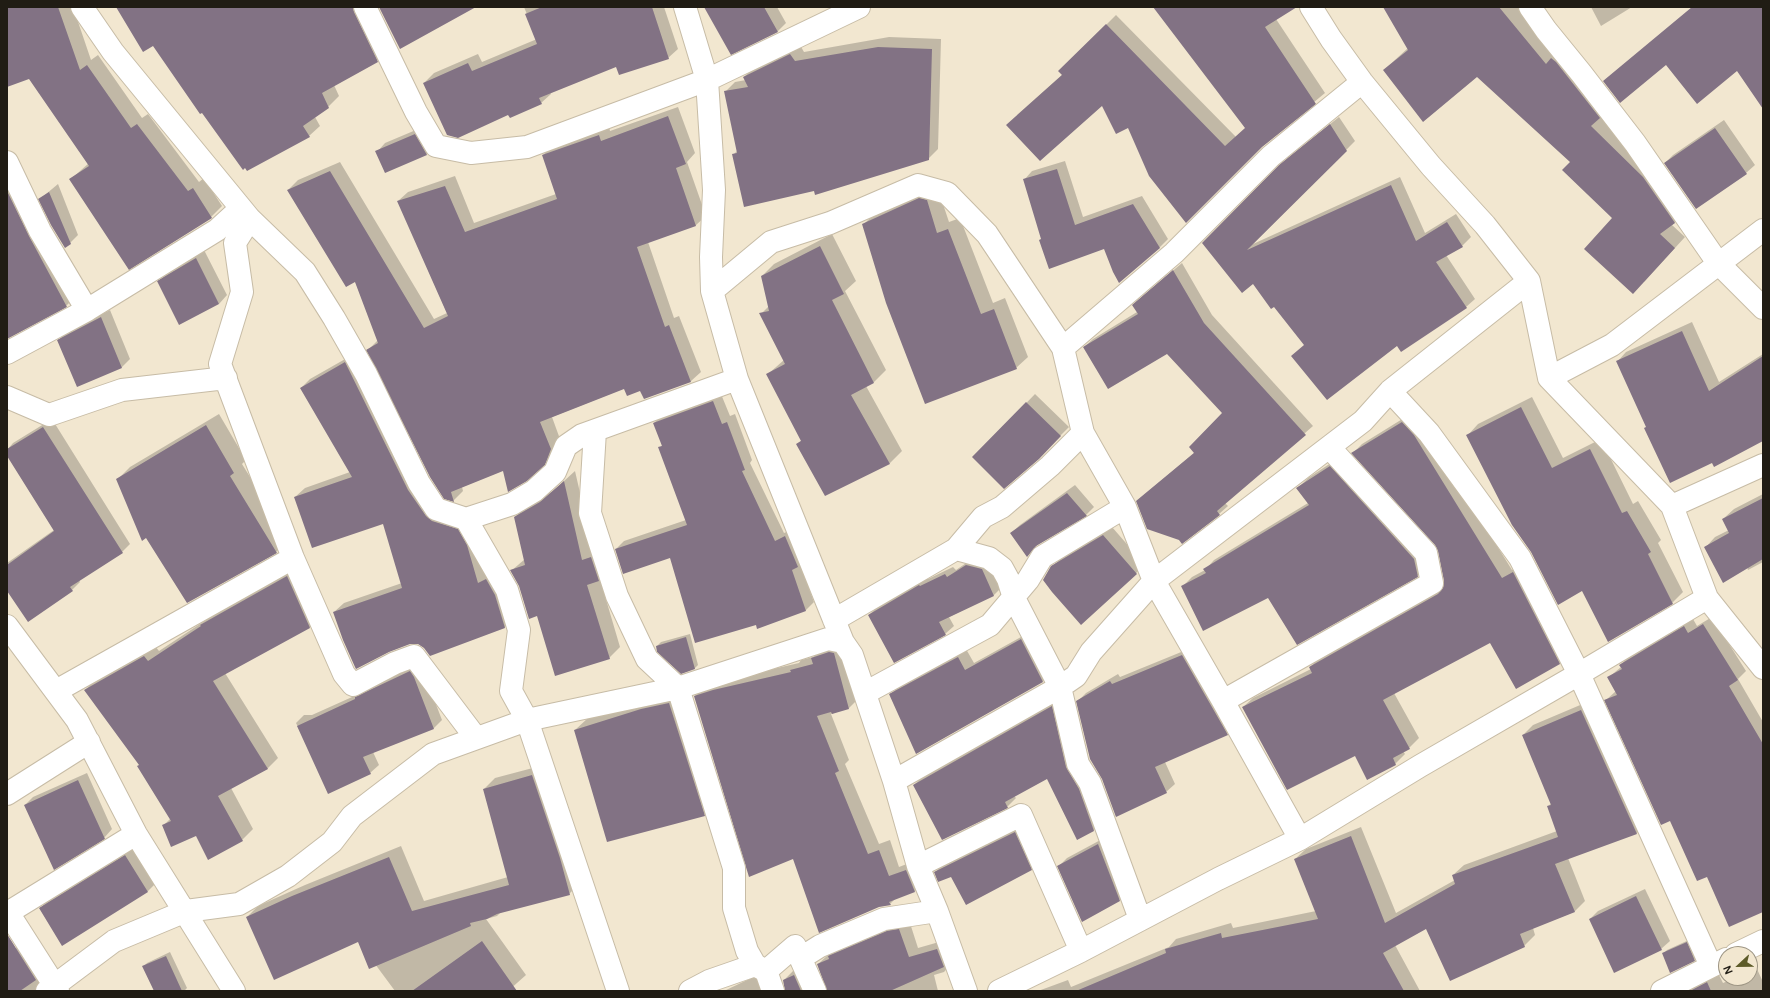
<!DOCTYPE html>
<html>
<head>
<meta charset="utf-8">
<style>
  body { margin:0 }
  #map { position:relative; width:1770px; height:998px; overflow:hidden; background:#f2e7d0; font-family:"DM Sans",sans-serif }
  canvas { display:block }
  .frame { position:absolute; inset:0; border:8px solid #201c14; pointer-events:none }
  .north { position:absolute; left:1718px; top:946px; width:40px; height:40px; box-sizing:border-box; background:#f2e7d0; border:1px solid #9e9685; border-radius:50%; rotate:248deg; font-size:11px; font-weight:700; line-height:16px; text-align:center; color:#201c14 }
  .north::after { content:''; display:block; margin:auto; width:14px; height:18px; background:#5d5b28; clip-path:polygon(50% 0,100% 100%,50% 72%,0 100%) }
</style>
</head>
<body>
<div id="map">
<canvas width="1770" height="998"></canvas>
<div class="frame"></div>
<div class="north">N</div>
</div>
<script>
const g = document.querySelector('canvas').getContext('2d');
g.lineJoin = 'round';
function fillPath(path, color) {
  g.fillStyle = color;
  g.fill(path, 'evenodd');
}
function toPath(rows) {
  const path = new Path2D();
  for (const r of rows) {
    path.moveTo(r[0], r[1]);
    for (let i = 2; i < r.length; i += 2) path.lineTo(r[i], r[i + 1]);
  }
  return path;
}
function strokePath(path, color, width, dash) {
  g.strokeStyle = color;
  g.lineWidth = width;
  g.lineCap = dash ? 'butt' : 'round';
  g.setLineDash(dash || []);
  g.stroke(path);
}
fillPath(toPath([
  [7,7,73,7,91,60,98,55,142,118,148,114,199,182,204,178,222,206,211,217,71,179,89,163,29,78,7,86],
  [117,7,367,7,388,50,377,61,334,85,339,96,328,107,315,117,320,126,309,136,153,45],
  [524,7,664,7,678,49,668,58,617,66,550,92,551,94,541,103,509,113,424,83,434,73,478,54,482,62,537,39],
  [705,7,777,7,786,23,778,31,731,54],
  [1154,7,1289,7,1276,19,1325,93,1261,146,1186,221,1128,126,1102,105,1017,115,1063,74,1060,71,1116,15,1236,137,1246,128],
  [1384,7,1519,7,1686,212,1672,225,1685,237,1644,282,1614,218,1572,162,1477,76,1384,70,1408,48],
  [1591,7,1632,7,1601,26],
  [889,37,941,39,938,149,928,159,815,189,733,155,738,150,725,92,735,82,746,80,744,77,754,67,800,45,804,52],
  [678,107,695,153,687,162,706,216,696,225,648,242,674,318,679,316,701,372,691,381,644,398,641,390,625,388,552,417,560,439,554,454,544,464,504,470,462,487,463,491,453,501,368,350,378,340,355,281,288,190,298,180,340,162,434,319,447,313,398,201,408,192,455,176,474,223,556,194,543,155,553,145,609,126,610,131],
  [1339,117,1355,141,1253,244,1400,177,1425,233,1456,214,1471,237,1462,246,1446,255,1475,299,1466,307,1398,345,1305,345,1275,306,1254,283,1203,243,1289,157],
  [1724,120,1755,165,1746,173,1696,208,1665,163,1673,155],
  [423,127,435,146,427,154,385,172,377,152,385,143],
  [1065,161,1083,217,1142,196,1168,239,1159,248,1042,238,1024,180,1032,171],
  [58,184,78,235,70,243,40,199],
  [7,188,77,295,66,306,7,338],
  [938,189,949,222,960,218,993,303,1005,298,1028,357,1016,368,863,225,875,213],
  [832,234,856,281,845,291,886,370,874,382,866,386,902,451,890,463,826,494,797,444,802,440,768,374,784,360,761,314,769,306,762,276,774,264],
  [204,250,227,295,219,304,158,282,167,273],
  [1182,263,1212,315,1313,426,1225,503,1228,506,1219,514,1182,542,1137,501,1195,452,1223,413,1168,352,1084,347,1093,339,1137,312,1142,297],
  [110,310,130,359,122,367,77,385,58,341,66,332],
  [1692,322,1719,382,1763,354,1763,440,1713,462,1617,362,1626,352],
  [354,354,418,480,467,520,514,617,505,627,430,655,425,648,418,643,410,643,334,612,344,603,402,583,384,523,295,497,305,488,350,472,301,388,310,379],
  [721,394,730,416,735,414,752,460,750,463,784,533,794,529,800,563,814,602,806,610,758,628,756,623,670,557,616,549,624,541,686,520,660,448,663,444,654,423,662,415],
  [1035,394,1069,427,1038,458,974,457],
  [1532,397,1563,458,1601,439,1633,504,1638,501,1661,540,1658,543,1683,592,1672,603,1608,641,1583,590,1532,552,1468,435,1478,424],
  [1412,413,1423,426,1512,570,1523,563,1569,654,1559,664,1490,642,1394,693,1419,738,1409,748,1403,751,1405,754,1395,764,1355,755,1243,707,1253,698,1311,669,1310,667,1319,658,1445,587,1445,580,1439,550,1436,544,1353,453,1362,444],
  [219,414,246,460,242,464,289,540,276,552,187,602,117,480,130,467],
  [52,419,130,544,122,552,79,580,80,582,72,590,28,621,7,589,7,563,54,530,7,455,7,450,13,443],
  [1340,457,1427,566,1417,576,1268,597,1182,587,1192,577,1205,570,1214,560,1308,503,1298,488,1308,478],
  [575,471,593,549,610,569,600,579,620,647,609,658,538,614,511,571,525,559,515,517,526,506,553,491],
  [1075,485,1094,507,1086,515,1039,543,1027,556,1011,533,1020,525],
  [1763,494,1763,562,1748,570,1747,567,1705,548,1715,537,1729,530,1723,519,1734,509],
  [1112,527,1145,565,1081,623,1052,567,1061,558],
  [975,557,990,561,1002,587,994,595,949,617,954,626,945,634,894,662,869,615,877,607,928,577,928,579,953,567,956,570],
  [298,566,321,616,310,627,225,673,278,758,267,769,231,788,253,829,242,840,196,835,163,826,171,818,140,765,85,690,96,679,155,646,159,651,206,620,212,614],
  [1712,617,1746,671,1738,679,1763,722,1763,910,1707,875,1671,820,1606,700,1616,691,1608,678,1621,667,1620,665,1629,657,1693,619,1697,626],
  [1030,632,1051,673,1043,681,917,753,891,694,899,686,966,649,974,663],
  [690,634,698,665,694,669,657,646,661,642],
  [840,642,859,698,849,708,831,714,849,760,845,764,879,844,890,840,899,867,917,860,925,880,915,891,896,898,890,904,794,858,695,696,705,686,724,680,799,663,801,660,813,657,822,648],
  [1191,648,1235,726,1227,734,1165,762,1175,784,1166,792,1116,816,1077,702,1086,693,1118,674,1120,677],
  [418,663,422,668,442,720,434,728,373,752,379,765,370,773,329,793,296,723,304,715,312,715,361,693],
  [682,691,716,803,704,815,575,730,588,718],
  [1060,699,1102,822,1094,830,1077,838,1048,778,1014,796,1016,798,1007,807,914,785,922,777],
  [1592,700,1647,822,1637,833,1568,858,1585,901,1574,912,1533,928,1535,935,1524,946,1427,928,1395,945,1420,991,1038,991,1068,980,1071,987,1169,947,1176,939,1231,923,1233,928,1316,911,1295,859,1306,849,1361,827,1396,913,1455,880,1453,875,1464,865,1557,831,1548,806,1552,803,1523,735,1533,725],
  [544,765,581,882,569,894,501,912,497,916,486,919,526,975,508,991,395,991,358,941,247,917,258,906,305,885,401,846,424,901,508,877,484,789,495,778],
  [87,773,112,829,104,838,25,805,33,797],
  [1023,824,1039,861,1031,870,952,876,935,872,944,864],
  [1106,837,1128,892,1119,900,1058,867,1067,858],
  [138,844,160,879,148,891,62,944,40,909,52,896],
  [1645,889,1670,941,1661,949,1590,919,1598,911],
  [909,920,918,948,946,940,953,962,944,972,934,975,938,991,828,991,818,964,828,955],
  [1691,939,1698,956,1694,960,1663,954,1667,950],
  [25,942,46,991,7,991,7,954],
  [170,952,187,988,184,991,151,991,154,990,144,966,147,963],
  [804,966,817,991,786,991,784,980,793,971],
  [1757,969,1763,982,1763,991,1687,991,1693,985,1718,973,1723,983,1735,978,1750,978,1750,972],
  [766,971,775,991,724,991]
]), '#0003');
fillPath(toPath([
  [7,7,58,7,80,70,87,65,131,128,137,124,188,191,193,188,212,218,129,270,69,179,89,166,29,79,7,87],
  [116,7,353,7,354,12,378,62,322,93,329,108,303,126,310,137,247,171,245,168,243,170,202,113,200,114,153,46,143,52],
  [379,7,476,7,400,49],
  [542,7,652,7,669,59,619,75,616,67,539,98,542,104,510,118,508,115,458,138,447,135,423,83,468,63,472,71,537,44,525,14],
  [704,7,764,7,778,32,731,55],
  [1153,7,1297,7,1265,27,1316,104,1262,147,1186,223,1149,176,1128,128,1116,134,1102,106,1040,161,1006,125,1062,75,1058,71,1106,24,1225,146,1245,128],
  [1383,7,1499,7,1546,64,1551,58,1556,62,1600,118,1591,126,1643,177,1675,223,1660,234,1675,248,1633,294,1584,249,1612,218,1562,170,1570,162,1477,77,1423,122,1383,70,1408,50],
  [1692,7,1763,7,1763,109,1737,71,1697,104,1666,65,1620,103,1603,81],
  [878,47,932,49,929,160,815,195,814,191,744,207,732,154,737,153,724,91,748,87,743,77,790,54,795,61],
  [668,116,686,164,676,168,696,226,637,247,665,327,669,325,691,382,644,399,640,391,627,396,624,389,540,422,551,449,545,465,527,481,508,492,503,471,451,492,454,502,444,499,430,477,366,350,378,343,355,282,346,287,287,190,330,171,424,328,448,316,397,201,445,186,465,232,557,199,542,155,599,135,601,141],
  [1330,124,1347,151,1247,250,1391,185,1416,241,1447,222,1463,247,1436,262,1467,308,1401,352,1397,346,1327,400,1291,356,1304,345,1274,307,1271,309,1253,284,1242,293,1202,243,1279,165],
  [1715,128,1747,174,1696,209,1664,163],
  [415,134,427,155,385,173,375,151],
  [1057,169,1075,225,1133,204,1160,248,1119,283,1113,272,1104,249,1049,269,1039,240,1041,239,1023,179],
  [7,191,29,236,67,307,7,339],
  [49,192,71,244,65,248,51,225,38,199],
  [919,198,927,200,937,233,948,229,981,314,994,309,1017,369,925,404,886,303,862,224],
  [820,246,844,294,832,300,874,383,851,395,890,464,825,496,796,444,801,441,766,374,785,364,759,313,769,311,761,276],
  [196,258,219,304,179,325,157,281],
  [1173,270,1204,323,1306,435,1217,511,1220,515,1182,544,1179,540,1147,529,1136,501,1194,453,1189,447,1222,413,1167,354,1108,389,1083,347,1138,314,1132,305],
  [101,317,122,368,77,387,57,340],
  [1682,331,1709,391,1763,356,1763,441,1714,467,1712,463,1670,483,1644,428,1646,427,1616,361],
  [345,362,408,490,426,516,432,521,458,529,467,545,478,583,486,579,495,595,505,628,430,656,424,648,418,644,410,644,389,652,356,669,355,667,343,640,333,612,402,588,383,524,312,548,294,497,352,477,300,388],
  [713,401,722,424,727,422,745,470,742,471,775,541,785,536,798,567,792,570,806,611,757,629,756,625,695,643,670,558,623,574,615,549,687,525,658,447,662,446,653,423],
  [1026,402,1061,436,1039,459,1004,489,972,457],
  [1521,407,1552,468,1590,449,1622,513,1627,511,1651,552,1648,554,1673,604,1608,642,1582,591,1558,605,1531,552,1512,525,1466,435],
  [1402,422,1414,435,1502,578,1513,572,1560,664,1516,689,1490,643,1383,700,1410,749,1393,758,1396,765,1367,780,1355,756,1287,790,1242,707,1312,673,1309,667,1438,594,1443,588,1444,581,1438,551,1435,545,1351,453],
  [206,425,234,473,230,476,277,553,187,603,146,538,142,541,116,479],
  [43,427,123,553,70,587,73,591,28,622,7,591,7,565,54,531,7,456,7,449],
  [1330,466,1414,559,1418,577,1297,645,1268,598,1203,631,1181,586,1206,573,1203,569,1309,505,1296,488],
  [564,481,582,560,591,557,599,581,587,585,610,659,555,676,537,616,529,619,519,586,510,570,525,565,514,517,540,502],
  [1067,493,1087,516,1036,546,1027,557,1010,533],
  [1763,498,1763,559,1723,583,1704,547,1729,533,1722,519],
  [1103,535,1137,574,1081,625,1052,592,1043,580,1051,566],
  [966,565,982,569,994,596,939,622,946,635,894,663,868,615,919,585,920,586,945,574,947,577],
  [287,576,310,628,213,681,268,769,218,796,243,841,208,860,196,836,171,847,162,825,171,821,137,766,139,765,84,690,144,656,148,661,201,626,200,625],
  [1703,624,1738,680,1729,686,1763,744,1763,912,1729,927,1707,877,1697,881,1670,821,1661,825,1604,700,1617,695,1607,677,1622,669,1619,665,1684,626,1688,633],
  [686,637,695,669,681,674,657,652,656,646],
  [1021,639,1043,682,916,754,889,694,958,657,965,670],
  [829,652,834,653,849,709,832,714,831,712,817,716,839,771,835,773,868,854,879,850,889,876,906,870,915,892,889,902,891,905,879,907,819,933,793,859,749,877,694,696,713,690,791,672,790,670,813,664,811,658],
  [1182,655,1228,735,1155,767,1167,793,1116,817,1102,779,1090,759,1076,701,1110,681,1112,684],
  [410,671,414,677,434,729,363,757,371,774,328,794,297,726,355,699,355,697],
  [669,703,705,816,607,842,574,730,641,709],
  [1052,706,1066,767,1079,789,1094,831,1077,840,1047,779,1005,802,1008,808,942,840,913,785],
  [1581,710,1637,834,1555,864,1575,912,1520,934,1525,947,1450,981,1426,929,1383,953,1404,991,1076,991,1166,953,1165,949,1221,933,1222,938,1318,919,1294,859,1351,836,1385,923,1455,884,1452,875,1558,837,1547,806,1551,805,1522,735],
  [532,775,560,858,570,895,497,914,487,919,470,923,471,926,369,969,358,942,274,980,246,917,292,896,389,857,412,911,509,885,483,789],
  [78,780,105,839,54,870,24,805],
  [1015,832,1032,870,966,905,951,877,938,882,934,872],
  [1098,844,1120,901,1082,922,1057,866],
  [125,855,148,892,62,946,39,908],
  [1636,896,1662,950,1614,973,1589,919],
  [899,929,909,957,937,949,944,967,890,991,827,991,817,964,829,959,828,956,887,931],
  [7,934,36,980,20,991,7,991],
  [482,941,517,991,412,991],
  [1687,942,1695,961,1670,973,1662,953],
  [166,956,182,991,154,991,142,966],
  [794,975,801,991,785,991,783,980],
  [1707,982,1711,991,1690,991]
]), '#827284');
const street = toPath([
  [82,7,113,52,250,219,305,272,334,318,366,374,419,483,436,509,466,519,507,590,519,630,511,691,527,720,618,991],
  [365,7,416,112,436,146,471,153,527,147,707,80,859,7],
  [685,7,707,80,714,190,711,257,712,291,737,379,843,642,852,655,894,781,918,866,937,911,966,991],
  [1311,7,1331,39,1362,82,1431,166,1485,225,1529,281,1549,378,1672,506,1707,598,1763,668],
  [1530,7,1546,30,1581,73,1635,143,1718,263,1763,308],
  [7,162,40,231,87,310],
  [250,219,235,243,242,292,220,364,293,558,344,674,353,685,395,663,414,656,476,738],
  [712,291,771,242,830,223,918,185,947,193,987,234,1063,348,1083,433,1125,507,1154,581,1223,701,1300,839],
  [1063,348,1174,253,1271,156,1362,82],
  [7,353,87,310,217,230,241,208],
  [1549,378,1612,345,1763,230],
  [1390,391,1429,433,1520,558,1579,674,1711,966],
  [7,397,49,415,122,390,226,378],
  [595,431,590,513,617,596,647,659,678,688,734,868,734,908,747,951,755,965,766,971,773,991],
  [1672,506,1763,465],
  [466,519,512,504,534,491,555,472,566,446,582,435,737,379],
  [956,549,989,558,1002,568,1008,579,1014,598,1060,687,1078,764,1090,783,1140,919],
  [834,620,956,549,983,517,1002,507,1050,466,1083,433],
  [7,626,77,720,136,834,234,991],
  [56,691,293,558],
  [865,693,990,625,1028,580,1042,557,1125,507],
  [1223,701,1432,583,1426,553,1329,447],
  [894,781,1060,687,1076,676,1091,652,1154,581,1363,421,1390,391,1529,281],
  [7,794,89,742],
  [918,866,1021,815,1081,951],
  [7,911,58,991],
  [9,912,136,834],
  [1736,954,1763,941],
  [801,958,820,946,884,919,937,911],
  [766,971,795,946,815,991],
  [47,991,114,941,186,911,239,904,288,876,332,842,352,816,433,754,527,720,678,688,828,639,843,642],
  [690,991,709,981,755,965],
  [999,991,1081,951,1218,879,1300,839,1420,766,1579,674,1707,598],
  [1662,991,1726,959]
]);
strokePath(street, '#c7bca6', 24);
strokePath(street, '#fff', 22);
</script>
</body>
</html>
